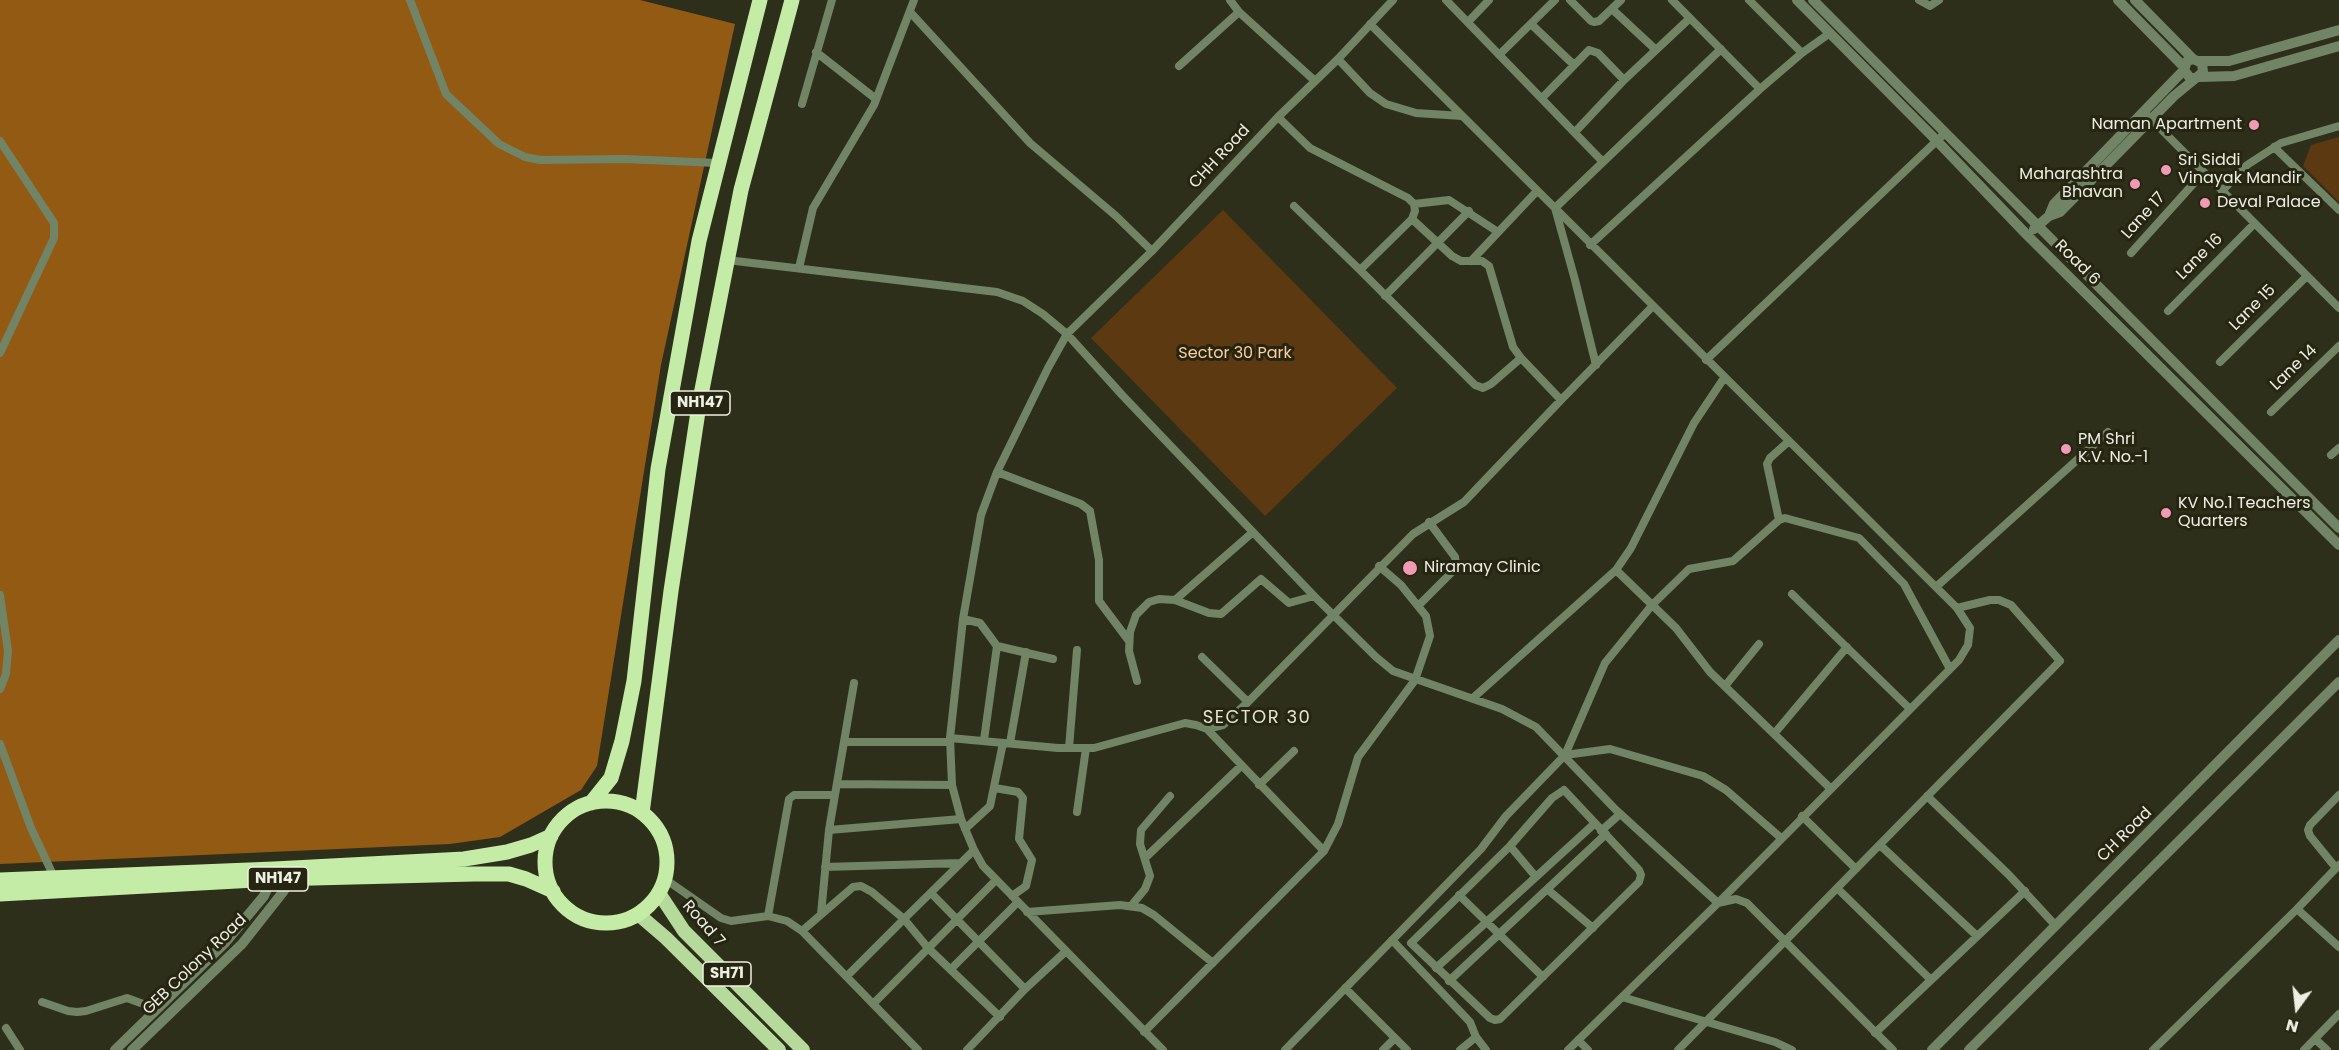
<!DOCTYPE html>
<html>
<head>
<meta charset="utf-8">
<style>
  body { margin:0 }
  #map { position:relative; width:2339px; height:1050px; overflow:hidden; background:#2e2f1b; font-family:Poppins,sans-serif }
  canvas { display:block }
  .north { position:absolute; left:2267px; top:978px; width:60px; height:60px; -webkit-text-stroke:4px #252512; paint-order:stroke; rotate:195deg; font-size:16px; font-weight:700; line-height:24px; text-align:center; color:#eeefe3 }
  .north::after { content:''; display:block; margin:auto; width:21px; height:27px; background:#eeefe3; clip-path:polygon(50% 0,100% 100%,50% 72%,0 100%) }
</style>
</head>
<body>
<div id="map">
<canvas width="2339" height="1050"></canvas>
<div class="north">N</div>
</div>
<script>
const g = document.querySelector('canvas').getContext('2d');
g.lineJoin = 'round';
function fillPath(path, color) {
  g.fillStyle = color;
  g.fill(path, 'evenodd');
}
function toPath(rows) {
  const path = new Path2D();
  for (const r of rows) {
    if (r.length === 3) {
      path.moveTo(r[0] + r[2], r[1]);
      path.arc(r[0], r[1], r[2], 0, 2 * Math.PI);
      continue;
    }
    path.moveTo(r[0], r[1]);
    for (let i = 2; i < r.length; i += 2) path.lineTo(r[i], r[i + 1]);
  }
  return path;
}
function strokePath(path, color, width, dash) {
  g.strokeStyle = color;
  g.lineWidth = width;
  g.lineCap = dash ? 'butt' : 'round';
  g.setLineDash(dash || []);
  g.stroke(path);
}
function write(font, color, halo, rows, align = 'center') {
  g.font = font + ' Poppins,sans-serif';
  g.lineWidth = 6;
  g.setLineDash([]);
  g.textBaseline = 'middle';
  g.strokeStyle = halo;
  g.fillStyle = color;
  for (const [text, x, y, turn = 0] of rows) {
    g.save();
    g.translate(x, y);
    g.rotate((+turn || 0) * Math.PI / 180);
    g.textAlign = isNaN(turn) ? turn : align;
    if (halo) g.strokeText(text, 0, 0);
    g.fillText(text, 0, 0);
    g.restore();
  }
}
fillPath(toPath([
  [2339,137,2339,202,2303,166,2311,145],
  [1223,210,1397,388,1265,516,1091,338]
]), '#5c3910');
fillPath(toPath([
  [0,0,640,0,735,24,661,365,597,766,581,790,500,837,450,844,0,864]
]), '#925a13');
strokePath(toPath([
  [410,0,446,94,499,144,525,157,540,160,625,159,717,163],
  [1230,0,1239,12],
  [1446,0,1603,162,1555,208,1575,280,1596,365],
  [1570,0,1591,21,1594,22,1599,21,1621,0],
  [1672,0,1760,89],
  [1749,0,1802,53],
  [1919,0,1930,6,1939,0],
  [1612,9,1656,50],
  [911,13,1030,143,1116,216,1152,251],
  [1468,22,1489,0],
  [1370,24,1957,608,1970,628,1968,645,1959,660,1718,903,1568,1050],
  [1531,24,1574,65],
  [816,52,876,99],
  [1499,55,1555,0],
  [1338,59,1370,93,1386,104,1416,113,1462,116],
  [1179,66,1239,12,1315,81],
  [1542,98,1589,50,1598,53,1624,80],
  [802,104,832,0],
  [2147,115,2339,308],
  [1278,117,1310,148,1408,198,1414,204,1415,211,1412,219,1360,270,1475,385,1483,388,1491,384,1521,358,1561,400,1652,307],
  [1575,132,1624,80,1690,18],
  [0,141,54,223,54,238,0,353],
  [2274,147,2339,210],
  [1603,162,1721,49],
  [2222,191,2247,165,2281,143,2339,126],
  [1414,204,1449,200,1498,232],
  [1294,206,1360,270],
  [1412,219,1452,256,1461,261,1482,261,1489,266,1513,347,1521,358],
  [1590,245,1760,89,1802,53,1830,33],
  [2131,253,2203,173],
  [727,260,997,292,1023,301,1043,314,1067,334,1123,396,1314,596,1376,657,1393,671,1502,709,1536,727,1616,810,1718,903,1736,899,1747,903,1893,1050],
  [1471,261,1537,191],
  [799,268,813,208,874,105,914,0],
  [1385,296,1469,211],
  [2168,311,2254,224],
  [1706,360,1945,133],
  [2220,362,2307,276],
  [2271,412,2339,346],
  [2331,455,2339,448],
  [997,472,1081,504,1090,511,1099,560,1099,601,1129,641],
  [1779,520,1767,464,1770,458,1789,441],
  [1616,570,1676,628,1710,672,1830,788],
  [1936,587,2108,432],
  [1792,594,1909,708],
  [0,595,8,651,6,674,0,689],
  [1175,600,1253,532],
  [1419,605,1453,571,1456,564,1455,557,1429,522],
  [963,619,980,623,997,646,984,740],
  [997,646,1053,659],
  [1202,657,1248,702],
  [1137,681,1129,651,1130,632,1136,615,1149,602,1159,599,1175,600,1209,613,1221,614,1261,579,1289,603,1314,596],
  [1725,686,1759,644],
  [1473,698,1616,570,1631,548,1694,423,1724,378],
  [1207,729,1223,725,1248,702,1413,534,1464,502,1561,400],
  [1774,734,1847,647],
  [950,738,1058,748,1094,748,1185,723,1196,725,1207,729,1324,851],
  [846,742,950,742],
  [1010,743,1026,652],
  [0,744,31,828,54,877],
  [1069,748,1077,650],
  [1565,755,1610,749,1703,776,1726,790,1781,838],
  [837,784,952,785],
  [1259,785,1294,751],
  [995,788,1018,792,1023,798,1019,839,1032,860,1026,886,1012,896],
  [1564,790,1639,870,1641,875,1639,882,1500,1019,1495,1020,1490,1018,1411,943,1510,846,1552,798,1564,790],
  [1927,796,2009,875,2056,926],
  [1077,812,1086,748],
  [1802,816,1856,869],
  [965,829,990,806,1003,743],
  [829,830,961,819],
  [1601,831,1620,814],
  [1880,845,1977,936],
  [1510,846,1536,877],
  [974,850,904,919,928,948,1000,1017],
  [1145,858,1241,766],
  [825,867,960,863],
  [2336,868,2310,836,2308,830,2310,825,2339,795],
  [665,879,721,918,731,921,768,916,787,921,802,931,918,1050],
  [1837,888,1931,980],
  [1547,889,1593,928],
  [931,893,1025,989],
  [1459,895,1543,977],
  [1131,906,1145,889,1150,876,1140,844,1141,830,1170,796],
  [2297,909,2339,947],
  [1027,912,1120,905,1142,908,1154,915,1213,963],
  [821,914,829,830,854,683],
  [768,916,789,799,794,795,835,795],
  [802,931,853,887,861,886,872,892,904,919,847,976],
  [1392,940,1470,1022,1476,1037,1486,1050],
  [1436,968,1594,824],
  [951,969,1018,902],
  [1449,981,1606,834],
  [1345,988,1407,1050],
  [1622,997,1775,1042,1792,1050],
  [42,1002,68,1011,77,1012,86,1011,127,998,157,1009],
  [873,1004,996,880],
  [6,1028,20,1050],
  [1144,1032,1324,851,1338,824,1358,757,1415,680,1430,636,1426,616,1401,585,1379,566],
  [1875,1033,2025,891],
  [2315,1039,2327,1050],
  [1578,1040,1588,1050],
  [967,1050,1025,989,1065,952],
  [1163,1050,983,866,974,850,961,819,952,785,950,738,963,619,981,515,997,472,1048,368,1067,334,1152,251,1278,117,1338,59,1393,0],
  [1285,1050,1481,849,1506,816,1565,755,1605,663,1652,605,1689,569,1733,561,1779,520,1785,518,1859,538,1904,584,1950,669],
  [1383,1050,1395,1038],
  [1460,1050,1476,1037],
  [1678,1050,2060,661,2011,605,1999,600,1990,600,1957,608],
  [2153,1050,2297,909,2339,865],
  [2304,1050,2339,1014]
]), '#728466', 8);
strokePath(toPath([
  [1797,0,1937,141,2027,235,2339,545],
  [1813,0,2339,528],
  [2118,0,2184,67],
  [2135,0,2193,59,2202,63,2203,72,2196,78,2190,78,2184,70,2187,61,2193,59],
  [2200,61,2229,61,2339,30],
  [2200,77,2234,76,2339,46],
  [2049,216,2054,204,2184,70],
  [2034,229,2049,216,2060,212,2174,96,2196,78],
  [115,1050,224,944,264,896,274,873],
  [132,1050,242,944,283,892,291,879,291,874],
  [1932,1050,2339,640],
  [1969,1050,2339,682]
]), '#728466', 10);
strokePath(toPath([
  [659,893,684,931,803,1050],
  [638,914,666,938,779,1050]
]), '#b6da9c', 14);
strokePath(toPath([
  [606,862,61],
  [591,803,611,778,622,741,634,681,658,469,699,241,760,0],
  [642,813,671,591,699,405,741,190,792,0],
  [0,880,274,869,464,859,507,852,531,845,551,836],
  [0,894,273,879,474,874,509,874,526,879,553,891]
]), '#c4eca7', 15);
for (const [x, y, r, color] of [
  [2254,125,6,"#f19ab4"],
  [2166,170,6,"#f19ab4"],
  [2135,184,6,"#f19ab4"],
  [2205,203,6,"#f19ab4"],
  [2066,449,6,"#f19ab4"],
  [2166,513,6,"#f19ab4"],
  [1410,568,8,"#f19ab4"]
]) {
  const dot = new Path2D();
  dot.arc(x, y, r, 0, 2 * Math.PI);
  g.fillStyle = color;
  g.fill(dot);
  strokePath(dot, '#252512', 2);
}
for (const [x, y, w] of [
  [700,403,60],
  [278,879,60],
  [727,974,48]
]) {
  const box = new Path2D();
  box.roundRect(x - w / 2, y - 12, w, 24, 4.5);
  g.fillStyle = '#252512';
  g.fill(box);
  strokePath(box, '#eeefe3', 1.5);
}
write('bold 15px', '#eeefe3', null, [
  ["NH147",700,403],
  ["NH147",278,879],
  ["SH71",727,974]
]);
write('16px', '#eeefe3', '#252512', [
  ["Naman Apartment",2242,125,"right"],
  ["Sri Siddi",2178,161],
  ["Vinayak Mandir",2178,179],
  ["Maharashtra",2123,175,"right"],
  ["Bhavan",2123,193,"right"],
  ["Deval Palace",2217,203],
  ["PM Shri",2078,440],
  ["K.V. No.-1",2078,458],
  ["KV No.1 Teachers",2178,504],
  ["Quarters",2178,522],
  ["Niramay Clinic",1424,568]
], 'left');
write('16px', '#eeefe3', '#252512', [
  ["CHH Road",1220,157,-47],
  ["Lane 17",2144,216,-48],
  ["Lane 16",2200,257,-45],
  ["Road 6",2077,263,45],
  ["Lane 15",2253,308,-45],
  ["Lane 14",2294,368,-44],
  ["CH Road",2125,835,-45],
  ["Road 7",703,924,49],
  ["GEB Colony Road",195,965,-44]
]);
write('16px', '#fece9e', '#252512', [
  ["Sector 30 Park",1235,354]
]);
g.letterSpacing = '1.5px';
write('18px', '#e4e6cd', '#252512', [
  ["SECTOR 30",1257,718]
]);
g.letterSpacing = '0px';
</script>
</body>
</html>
